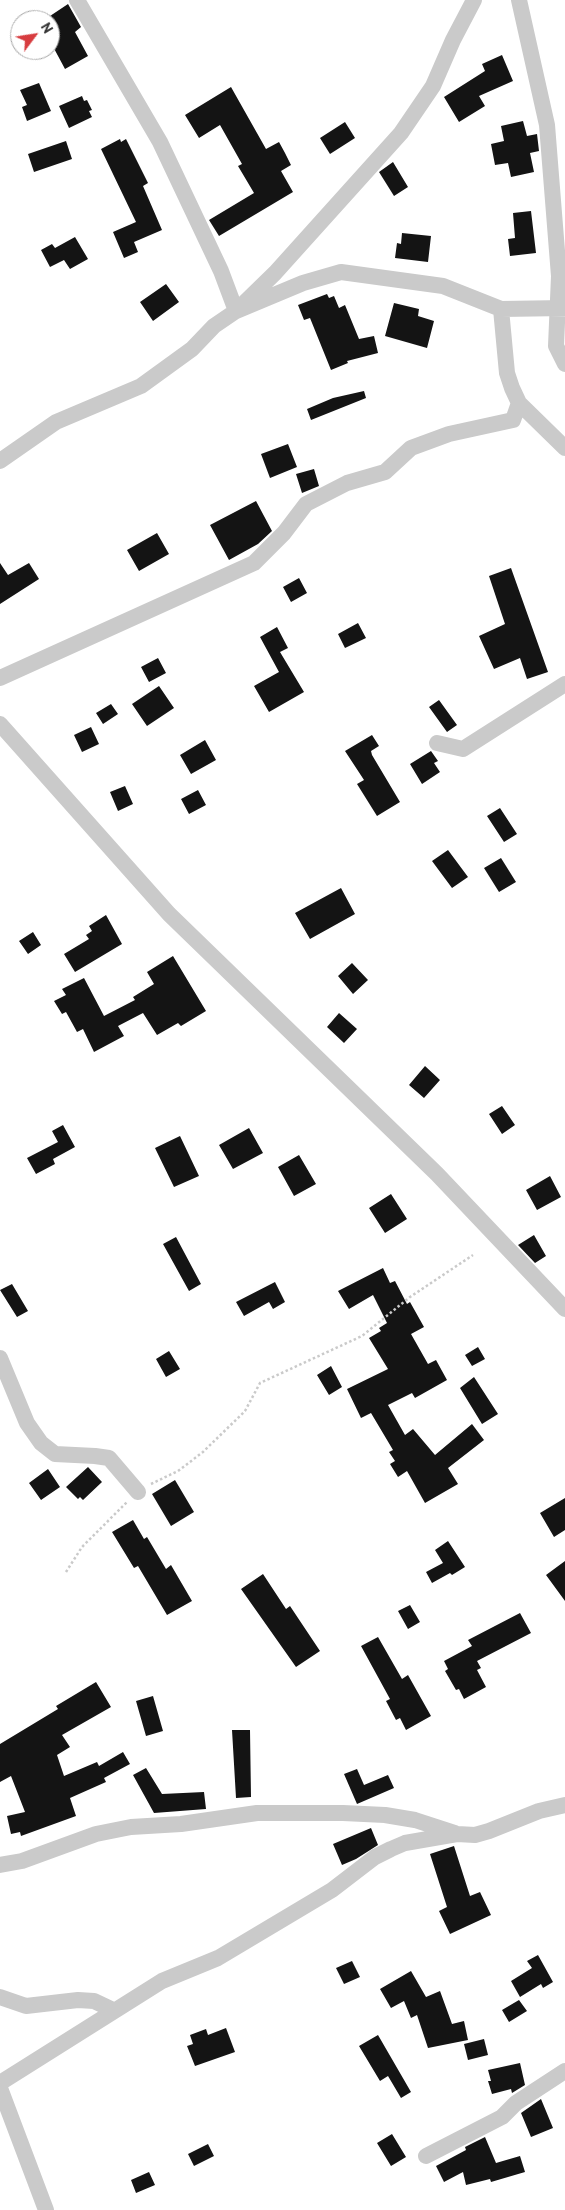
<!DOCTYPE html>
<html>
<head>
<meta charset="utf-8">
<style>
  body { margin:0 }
  #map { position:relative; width:565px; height:2210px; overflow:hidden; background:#fff; font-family:"PT Sans",sans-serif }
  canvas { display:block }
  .north { position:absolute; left:10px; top:10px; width:50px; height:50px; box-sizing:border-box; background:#fff; border:1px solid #ababab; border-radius:50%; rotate:59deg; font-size:14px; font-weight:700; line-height:20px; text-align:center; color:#2d2d2d }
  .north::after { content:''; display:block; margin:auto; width:18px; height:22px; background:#d73c3f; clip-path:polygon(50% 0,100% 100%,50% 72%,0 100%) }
</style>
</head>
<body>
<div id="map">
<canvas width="565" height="2210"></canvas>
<div class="north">N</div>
</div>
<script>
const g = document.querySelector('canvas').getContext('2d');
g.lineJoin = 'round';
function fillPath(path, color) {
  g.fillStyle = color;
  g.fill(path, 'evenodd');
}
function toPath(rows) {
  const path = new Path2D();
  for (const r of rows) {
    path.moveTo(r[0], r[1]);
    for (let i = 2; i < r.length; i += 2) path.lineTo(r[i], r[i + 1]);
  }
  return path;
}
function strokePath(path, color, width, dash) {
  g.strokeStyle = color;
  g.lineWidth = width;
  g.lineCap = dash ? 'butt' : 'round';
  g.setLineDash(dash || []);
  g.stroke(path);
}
fillPath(toPath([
  [68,4,81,27,75,32,88,56,65,69,50,41,50,16],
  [502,55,513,81,479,96,485,106,459,122,444,97,485,71,482,64],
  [39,83,51,111,27,121,22,107,27,105,20,90],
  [231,87,266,149,279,142,285,153,291,165,281,171,293,192,219,236,209,220,254,193,238,166,242,164,220,125,199,138,185,115],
  [82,96,84,101,87,100,92,110,89,111,92,117,69,128,59,106],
  [523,121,527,136,537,134,539,151,530,153,534,172,511,177,508,163,495,165,491,144,504,141,501,126],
  [345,122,355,138,330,154,320,138],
  [120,139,121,142,126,139,148,183,143,186,162,230,134,242,138,252,124,258,113,232,136,222,101,149],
  [66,141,72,159,34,172,28,154],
  [393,162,408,187,394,196,379,172],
  [531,211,536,253,510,256,508,239,515,238,513,213],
  [402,233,431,236,428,262,395,258,397,243,401,244],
  [75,237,88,259,70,269,64,260,50,267,41,250,52,244,55,248],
  [166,284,179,302,153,321,140,302],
  [327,294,329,298,334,296,339,308,345,305,359,339,374,336,378,353,347,361,348,363,331,370,310,318,304,320,298,305],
  [394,303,419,309,418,316,434,321,427,348,385,336],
  [364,391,366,398,311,420,307,409,333,398],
  [288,444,297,467,270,478,261,454],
  [314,469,319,486,302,493,296,474],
  [256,501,272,531,258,544,229,560,210,525],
  [157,533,169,554,139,571,127,550],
  [0,563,8,575,29,563,39,579,0,604],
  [511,568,548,672,527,679,520,658,494,669,479,636,505,624,489,576],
  [299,578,307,593,291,602,283,587],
  [358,623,366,638,345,648,338,634],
  [277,627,288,648,280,652,304,692,269,712,254,686,279,672,260,637],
  [158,658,166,673,149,682,141,667],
  [159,686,174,708,147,726,132,704],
  [439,700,457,725,447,732,429,707],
  [111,704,118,714,103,724,96,713],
  [91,727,99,744,82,752,74,735],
  [372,735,379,746,371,751,372,755,400,802,377,816,357,784,364,780,345,751],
  [205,740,216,760,191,774,180,755],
  [431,751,438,761,434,763,440,772,422,784,410,764],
  [125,786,133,804,118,811,110,792],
  [198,790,206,805,189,814,181,799],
  [500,808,517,834,504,842,487,816],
  [448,850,468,877,452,888,432,861],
  [501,858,516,882,499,892,484,868],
  [341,888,355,914,310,939,295,913],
  [106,915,122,944,75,972,64,954,89,939,86,935,92,931,89,926],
  [33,932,41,945,28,954,19,941],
  [173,956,206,1011,181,1026,178,1023,157,1035,143,1013,118,1026,124,1036,94,1052,83,1029,77,1032,66,1012,62,1014,54,1001,66,995,62,989,84,978,104,1016,135,1000,133,997,154,984,147,972],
  [352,963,368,980,353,994,338,976],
  [339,1013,357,1029,344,1043,327,1027],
  [425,1066,440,1080,424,1098,409,1085],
  [502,1106,515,1125,502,1134,489,1114],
  [63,1125,75,1147,53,1159,55,1164,36,1174,27,1158,58,1142,52,1131],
  [249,1128,263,1153,233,1169,219,1145],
  [180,1136,199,1176,174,1187,155,1148],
  [299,1155,316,1184,294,1196,278,1167],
  [550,1176,561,1197,537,1210,526,1190],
  [391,1194,407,1219,385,1233,369,1208],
  [534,1235,546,1256,535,1263,518,1245],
  [176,1237,201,1284,189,1291,163,1244],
  [383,1268,390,1283,395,1281,407,1304,410,1302,424,1327,411,1334,428,1364,436,1360,447,1380,415,1398,412,1393,388,1405,405,1435,413,1429,435,1455,472,1424,484,1440,448,1468,458,1484,425,1503,407,1471,398,1477,390,1464,395,1461,389,1452,393,1450,371,1413,361,1418,347,1389,388,1369,369,1338,381,1331,379,1328,387,1323,373,1295,349,1309,338,1291],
  [275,1282,285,1302,273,1309,269,1302,244,1316,236,1302],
  [12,1284,28,1311,17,1317,0,1290],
  [478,1347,485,1359,472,1366,465,1355],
  [169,1351,180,1369,166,1377,156,1359],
  [331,1366,342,1387,329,1395,317,1375],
  [474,1377,498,1414,482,1424,460,1388],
  [88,1467,102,1482,83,1500,80,1497,78,1499,66,1487],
  [48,1469,60,1487,41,1500,29,1483],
  [175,1480,194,1512,171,1526,152,1494],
  [565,1498,565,1530,554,1537,540,1513],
  [133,1520,144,1539,147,1537,166,1569,171,1565,192,1601,167,1615,138,1566,134,1568,112,1532],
  [448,1541,465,1567,452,1575,450,1573,432,1583,426,1572,443,1563,435,1550],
  [565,1561,565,1601,546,1575],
  [263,1574,286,1609,290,1606,320,1651,296,1667,241,1589],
  [410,1605,420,1622,408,1629,398,1611],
  [520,1613,531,1633,477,1661,481,1668,477,1670,486,1687,464,1699,459,1689,456,1690,445,1671,448,1669,444,1661,472,1646,468,1640],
  [378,1637,402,1679,408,1675,431,1716,406,1730,400,1718,396,1720,386,1701,390,1699,361,1646],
  [96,1682,111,1707,62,1735,70,1747,57,1755,64,1776,97,1762,99,1766,123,1752,130,1764,104,1778,106,1782,70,1798,76,1816,21,1836,20,1832,11,1834,7,1816,25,1812,11,1776,0,1782,0,1744,58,1709,56,1706],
  [153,1696,163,1731,146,1736,136,1701],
  [232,1730,250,1730,251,1797,236,1798],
  [146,1768,162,1794,204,1792,206,1809,154,1813,133,1775],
  [357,1769,364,1785,388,1775,394,1788,357,1804,344,1774],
  [371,1828,378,1845,356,1859,342,1865,333,1844],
  [454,1846,470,1896,480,1892,491,1915,450,1934,439,1911,447,1907,430,1854],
  [538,1955,553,1982,543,1988,541,1984,520,1997,511,1981,532,1968,527,1961],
  [352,1961,360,1977,344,1984,336,1968],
  [411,1971,426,1997,440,1991,452,2024,464,2021,468,2040,428,2048,417,2015,411,2018,404,2001,391,2008,380,1989],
  [519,2000,527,2011,509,2022,502,2010],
  [226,2028,235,2052,195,2066,187,2046,193,2044,190,2035,206,2029,208,2035],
  [378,2035,411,2092,401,2098,388,2076,380,2081,359,2046],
  [484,2039,488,2055,468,2060,464,2044],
  [520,2063,525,2085,512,2093,511,2089,492,2094,488,2081,491,2081,488,2070],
  [541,2099,553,2128,531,2137,521,2113],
  [392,2134,406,2157,391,2166,377,2143],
  [485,2137,496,2163,520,2156,525,2172,491,2182,490,2179,466,2185,463,2172,444,2182,436,2166,466,2150,465,2147],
  [208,2144,214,2156,194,2166,188,2154],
  [149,2172,155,2185,136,2193,131,2180]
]), '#141414');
strokePath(toPath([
  [151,1484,178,1471,203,1452,245,1411,260,1383,362,1336,410,1297,473,1255],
  [66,1572,82,1547,127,1502]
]), '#cacaca', 2.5, [2.5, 2.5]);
strokePath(toPath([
  [77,0,160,142,221,271,236,311,303,283,341,272,443,286,501,309,565,308],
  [519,0,547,125,559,276,556,346,565,364],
  [501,309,507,373,512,388,519,403,565,448],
  [0,461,56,422,141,386,192,349,214,326,236,311,275,273,401,133,433,86,453,40,474,0],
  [0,678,254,563,284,533,306,504,347,483,385,472,411,448,449,434,513,420,519,403],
  [0,724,169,914,437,1174,565,1309],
  [437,743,463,749,565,684],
  [0,1358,27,1423,41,1443,55,1454,95,1456,109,1458,138,1492],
  [0,1865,22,1861,96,1834,131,1827,181,1824,257,1813,343,1813,385,1815,415,1820,455,1833],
  [0,1997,26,2006,78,2000,94,2001,113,2010],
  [0,2083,162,1981,218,1958,332,1890,375,1857,391,1849,405,1843,457,1834,475,1835,489,1831,539,1811,565,1805],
  [0,2088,46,2210],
  [426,2156,502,2117,516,2103,565,2071]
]), '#cacaca', 16);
</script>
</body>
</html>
